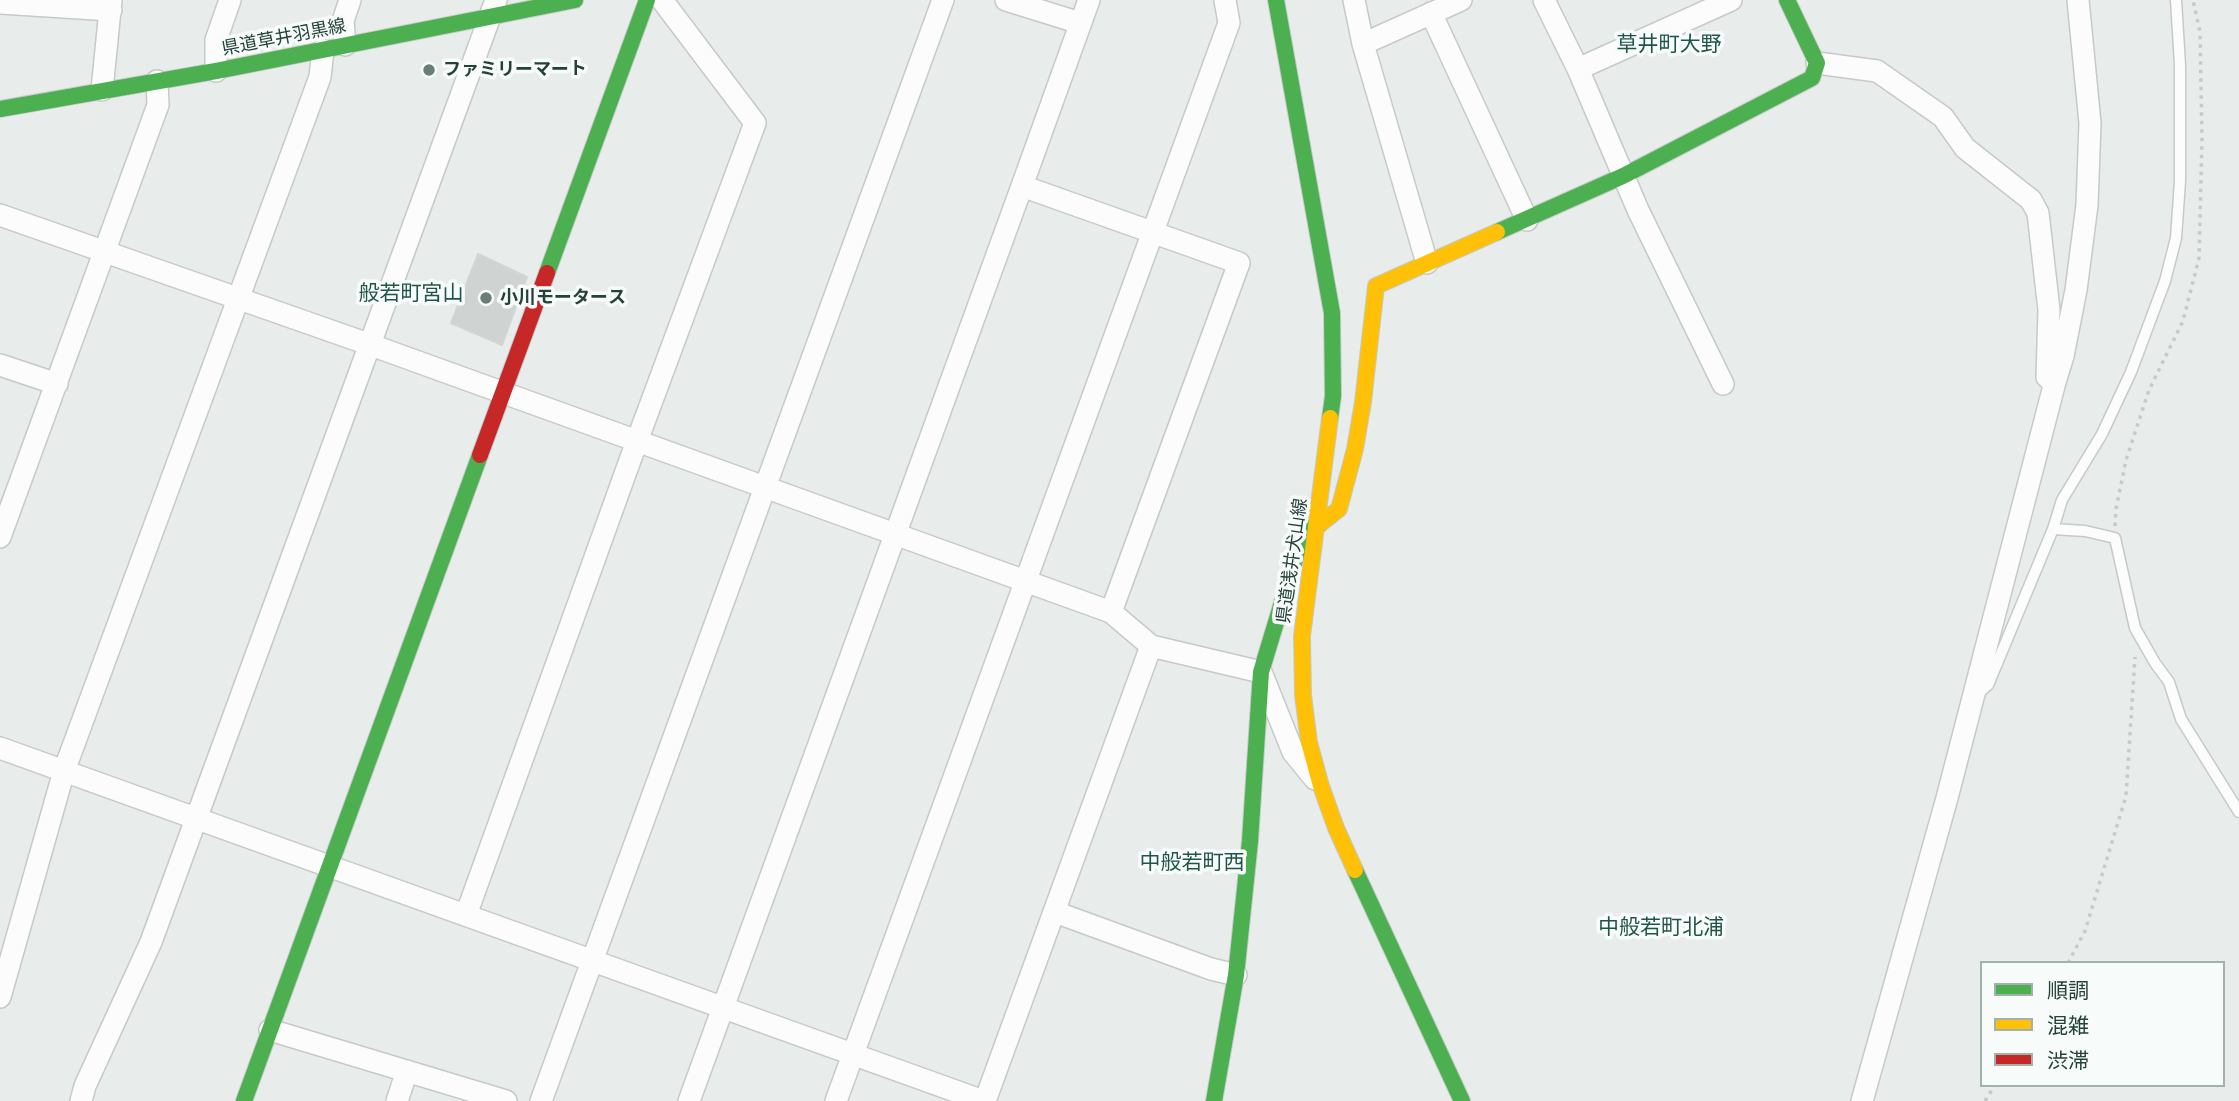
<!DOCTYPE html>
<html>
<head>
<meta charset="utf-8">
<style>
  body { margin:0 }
  #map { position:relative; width:2239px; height:1101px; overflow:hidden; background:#e8edeb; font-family:"Archivo Narrow","Noto Sans JP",sans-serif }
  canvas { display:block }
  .legend { position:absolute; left:1980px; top:961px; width:245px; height:126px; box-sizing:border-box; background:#f7fbf9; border:2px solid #a3b1ad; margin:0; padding:9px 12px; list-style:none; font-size:21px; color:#24423a }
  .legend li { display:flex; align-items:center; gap:14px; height:35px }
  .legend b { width:35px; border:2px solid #a3b1ad }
</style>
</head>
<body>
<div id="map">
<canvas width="2239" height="1101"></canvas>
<ul class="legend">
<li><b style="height:9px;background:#4caf50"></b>順調</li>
<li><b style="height:9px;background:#ffc107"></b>混雑</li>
<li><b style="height:9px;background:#c62828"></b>渋滞</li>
</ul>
</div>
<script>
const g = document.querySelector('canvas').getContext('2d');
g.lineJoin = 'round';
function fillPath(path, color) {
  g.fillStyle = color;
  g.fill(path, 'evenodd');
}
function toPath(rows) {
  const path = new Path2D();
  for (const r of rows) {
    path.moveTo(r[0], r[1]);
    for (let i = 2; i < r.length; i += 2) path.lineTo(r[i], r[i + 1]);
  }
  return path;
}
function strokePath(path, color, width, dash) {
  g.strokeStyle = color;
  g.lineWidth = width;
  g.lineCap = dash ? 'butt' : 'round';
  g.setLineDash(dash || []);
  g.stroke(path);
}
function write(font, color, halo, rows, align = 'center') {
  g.font = font + ' "Archivo Narrow","Noto Sans JP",sans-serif';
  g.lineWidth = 7;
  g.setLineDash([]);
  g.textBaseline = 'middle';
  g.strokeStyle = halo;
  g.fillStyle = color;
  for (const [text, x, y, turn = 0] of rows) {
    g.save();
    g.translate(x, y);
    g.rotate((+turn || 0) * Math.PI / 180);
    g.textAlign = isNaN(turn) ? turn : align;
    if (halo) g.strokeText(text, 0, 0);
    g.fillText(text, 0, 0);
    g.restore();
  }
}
const building = toPath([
  [478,254,527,277,502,345,451,323,478,254]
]);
fillPath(building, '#cfd4d2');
strokePath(building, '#d1d6d4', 2);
const lane = toPath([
  [2053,529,2085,531,2115,538,2135,628,2155,663,2169,682,2181,719,2239,812],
  [1976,695,1988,685,2053,529,2062,500,2102,434,2131,372,2165,281,2176,238,2180,181,2180,65,2176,0]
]);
const street = toPath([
  [1006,0,1080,23],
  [1089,0,1022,186,1239,263,1111,612],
  [1354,0,1363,44,1427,263],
  [1544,0,1578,69,1638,210,1723,384],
  [0,3,111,10],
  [1431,13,1527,220],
  [1363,44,1461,0],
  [345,45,343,21,350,0],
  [1817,63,1877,71,1943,117,1965,148,2031,200,2038,213,2049,310,2047,377,2055,382],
  [1578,69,1731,0],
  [216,71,216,40,230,0],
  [102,90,111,0],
  [0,215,371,345,1111,612,1151,646,1261,672,1293,752,1315,779],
  [0,365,57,384],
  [0,537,158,105,157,81],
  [0,748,983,1101],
  [1055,912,1211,969,1236,975],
  [466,915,637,441,755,123,662,0],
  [0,997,64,771,320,77,323,50],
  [270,1030,506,1101],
  [81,1101,85,1086,151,942,496,0],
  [397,1101,407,1071],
  [541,1101,943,0],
  [689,1101,1022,186],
  [836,1101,1229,23,1225,0],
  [985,1101,1151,646],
  [1862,1101,1947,798,2055,382,2063,356,2076,290,2087,205,2090,123,2078,0]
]);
const fast = toPath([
  [1276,0,1332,313,1333,396,1330,418],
  [0,109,216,71,575,0],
  [1497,232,1623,176,1812,78,1817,63,1787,0],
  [547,273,647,0],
  [1355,870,1462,1101],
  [244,1101,480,455],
  [1214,1101,1236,975,1250,841,1261,672,1304,530,1320,524]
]);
const slow = toPath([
  [1330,418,1302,636,1303,695,1309,742,1321,786,1336,828,1355,870],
  [1320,524,1339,509,1355,449,1363,402,1376,286,1497,232]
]);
const jam = toPath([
  [480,455,547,273]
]);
strokePath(lane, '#c5cac8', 13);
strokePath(street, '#c5cac8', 24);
strokePath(fast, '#c3cbc8', 18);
strokePath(slow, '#c3cbc8', 18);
strokePath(jam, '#c3cbc8', 18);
strokePath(toPath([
  [2115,526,2116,509,2126,460,2149,390,2183,321,2199,258,2202,139,2200,32,2193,0],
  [2068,963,2085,931,2126,796,2135,657],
  [1985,1101,1995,1085]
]), '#c3ccca', 3.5, [3.5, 5]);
strokePath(lane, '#fcfcfc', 10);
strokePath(street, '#fcfcfc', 21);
strokePath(fast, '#4caf50', 16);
strokePath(slow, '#ffc107', 16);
strokePath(jam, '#c62828', 16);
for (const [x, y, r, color] of [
  [429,70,7,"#697e78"],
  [486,298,7,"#697e78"]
]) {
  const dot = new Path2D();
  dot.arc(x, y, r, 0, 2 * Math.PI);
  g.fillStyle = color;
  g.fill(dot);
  strokePath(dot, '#f7fbf9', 2.5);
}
write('18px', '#24423a', '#f7fbf9', [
  ["県道草井羽黒線",284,38,-11],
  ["県道浅井犬山線",1293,561,-82]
]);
write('bold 18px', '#24423a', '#f7fbf9', [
  ["ファミリーマート",443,70],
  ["小川モータース",500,298]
], 'left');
write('21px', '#1f5548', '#f7fbf9', [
  ["草井町大野",1669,45],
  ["般若町宮山",411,294],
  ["中般若町西",1192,863],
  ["中般若町北浦",1661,928]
]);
</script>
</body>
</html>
